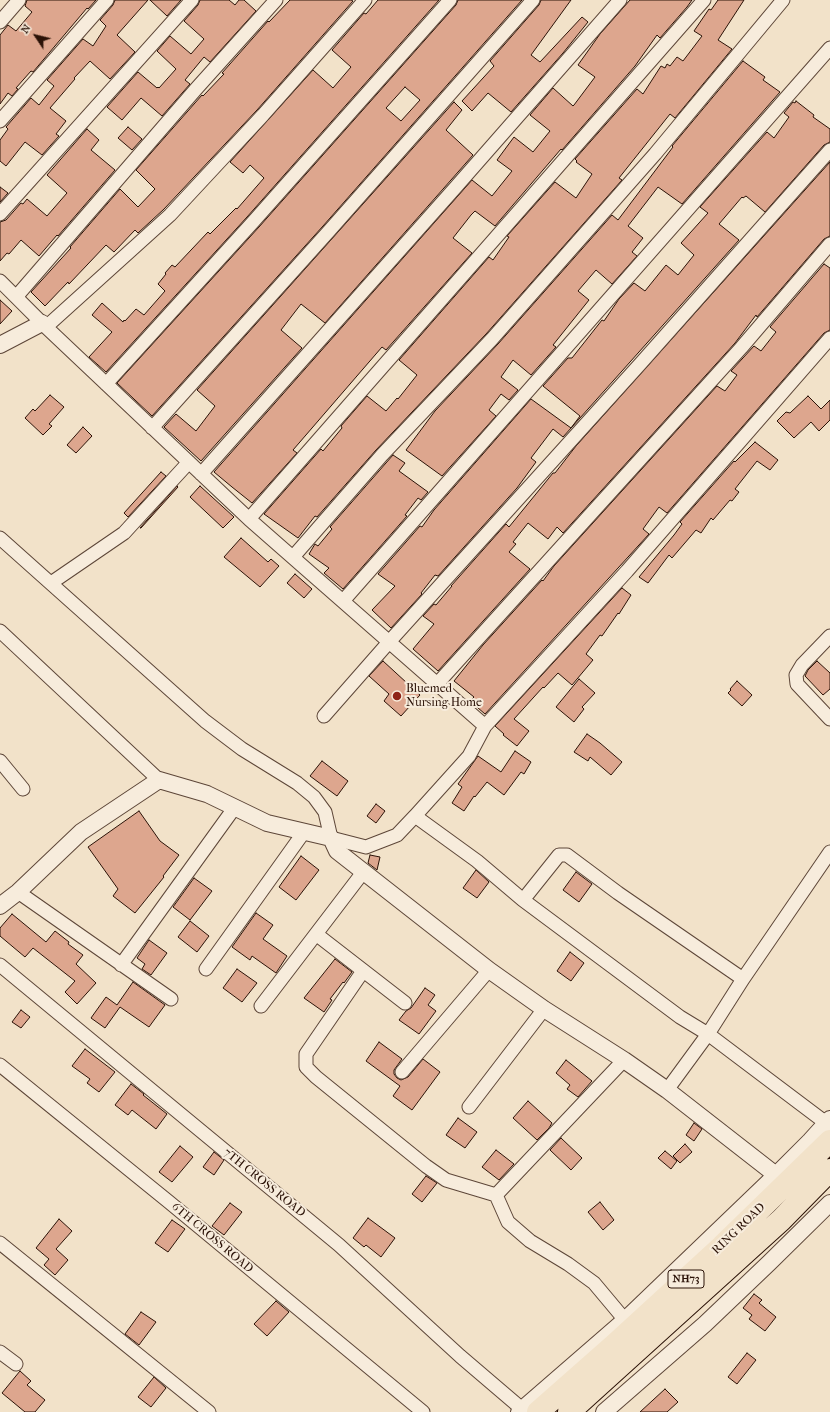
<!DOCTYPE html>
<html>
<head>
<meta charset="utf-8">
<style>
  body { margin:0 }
  #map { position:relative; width:830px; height:1412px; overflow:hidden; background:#f2e2c9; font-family:"IM FELL French Canon",serif }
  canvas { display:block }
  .north { position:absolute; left:16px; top:16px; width:40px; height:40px; -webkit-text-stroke:3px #f7ecdc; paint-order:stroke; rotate:305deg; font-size:11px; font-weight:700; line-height:16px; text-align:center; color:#2b1207 }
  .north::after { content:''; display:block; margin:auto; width:14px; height:18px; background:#2b1207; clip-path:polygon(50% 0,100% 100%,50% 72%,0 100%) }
</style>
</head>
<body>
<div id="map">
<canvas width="830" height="1412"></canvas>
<div class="north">N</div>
</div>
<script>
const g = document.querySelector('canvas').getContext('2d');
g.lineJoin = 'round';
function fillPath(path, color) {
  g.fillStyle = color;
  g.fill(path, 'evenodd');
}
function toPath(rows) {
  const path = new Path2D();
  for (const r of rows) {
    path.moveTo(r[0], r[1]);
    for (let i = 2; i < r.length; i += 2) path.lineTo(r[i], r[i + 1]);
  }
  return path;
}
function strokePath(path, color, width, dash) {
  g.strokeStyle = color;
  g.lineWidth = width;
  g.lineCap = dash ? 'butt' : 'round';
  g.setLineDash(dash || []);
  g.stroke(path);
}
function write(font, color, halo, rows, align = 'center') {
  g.font = font + ' "IM FELL French Canon",serif';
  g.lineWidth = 4;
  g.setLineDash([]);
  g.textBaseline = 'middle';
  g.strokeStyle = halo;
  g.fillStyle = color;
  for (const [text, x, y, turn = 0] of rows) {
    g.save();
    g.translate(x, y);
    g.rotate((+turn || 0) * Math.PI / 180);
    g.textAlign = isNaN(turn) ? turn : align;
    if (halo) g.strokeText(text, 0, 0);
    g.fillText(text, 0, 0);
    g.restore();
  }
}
const building = toPath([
  [27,0,96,0,88,9,87,8,33,72,31,71,16,88,18,89,12,96,8,93,0,104,0,35,8,25,16,31,32,12,25,6,27,0],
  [115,0,148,0,117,35,135,52,110,79,90,61,74,78,75,79,50,108,66,121,56,134,59,136,42,155,25,142,6,166,0,161,0,140,8,129,6,127,31,98,39,105,54,86,47,80,83,39,93,46,106,26,100,20,113,5,115,0],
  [150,0,181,0,167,16,150,0],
  [200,0,229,0,235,5,239,0,244,0,256,11,210,62,204,57,185,80,190,84,162,116,141,98,122,120,107,107,138,72,157,88,158,87,159,88,176,69,157,51,170,36,191,54,204,39,184,21,198,5,200,0],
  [290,0,351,0,353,1,257,110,164,209,138,233,135,230,114,252,106,245,69,284,68,282,45,306,31,292,71,248,70,247,120,189,138,207,155,189,136,170,202,95,203,96,224,74,222,73,268,21,269,22,290,0],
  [378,0,439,0,247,217,106,372,89,357,112,332,92,315,102,303,123,322,124,320,125,321,136,309,144,315,165,291,158,284,166,274,165,273,172,265,175,267,208,232,210,234,236,208,237,209,264,178,250,165,243,173,230,162,313,70,333,88,351,67,332,50,364,13,366,14,378,0],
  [458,0,522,0,323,226,152,416,117,383,259,227,456,5,458,0],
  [405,87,420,100,401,121,386,108,405,87],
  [541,0,571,0,531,55,540,62,582,17,588,22,563,53,511,112,488,93,472,111,462,101,494,66,490,61,539,5,541,0],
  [630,0,692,0,687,7,660,38,657,35,635,66,562,150,561,149,495,226,475,211,471,215,453,238,472,253,386,350,382,347,293,450,297,453,252,503,232,487,214,472,472,180,492,196,512,171,497,160,514,137,533,152,550,131,530,115,553,88,573,106,574,105,595,77,578,65,600,34,630,0],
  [718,0,744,0,718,40,732,49,675,118,670,114,619,178,622,180,486,334,376,450,317,517,315,516,298,538,264,514,321,449,323,451,342,428,341,426,367,396,386,411,397,398,398,399,417,375,399,360,489,257,493,260,509,237,507,236,555,182,576,198,592,174,576,162,577,161,575,159,637,89,643,94,661,66,665,68,667,64,670,66,677,57,683,61,702,36,694,31,709,9,711,10,718,0],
  [743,61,765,77,763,80,780,92,682,204,658,187,628,226,643,238,632,252,637,256,612,284,596,270,578,291,589,300,553,345,556,347,531,375,513,360,501,377,518,390,509,400,501,394,489,410,496,416,442,476,406,450,435,411,498,344,612,215,618,220,673,147,672,146,743,61],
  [796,101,814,115,813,117,830,129,830,142,824,145,765,212,746,196,743,198,742,197,719,224,739,240,563,437,553,429,531,458,536,462,517,488,438,576,435,575,421,593,422,594,391,628,372,610,395,586,378,574,420,526,422,527,434,510,531,399,571,428,580,416,543,386,568,358,572,358,602,320,604,321,619,299,634,283,645,291,666,265,678,275,694,255,681,243,708,213,700,207,767,132,774,138,789,117,784,113,793,102,795,103,796,101],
  [454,102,462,110,446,130,473,155,325,323,301,304,281,330,302,348,201,461,164,427,176,414,196,431,215,406,197,390,454,102],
  [128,127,142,139,132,150,118,138,128,127],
  [87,129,99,140,91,150,115,170,58,236,57,235,39,256,21,240,9,254,7,253,0,261,0,222,6,220,21,203,23,204,27,199,47,216,67,193,47,175,87,129],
  [830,162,830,236,824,239,757,317,756,315,735,343,563,533,557,527,548,539,528,523,513,542,516,544,509,552,530,569,438,671,413,649,434,624,423,616,434,604,436,605,452,586,451,586,506,524,509,527,553,473,555,473,576,446,830,162],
  [0,187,8,193,0,202,0,187],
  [824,264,830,268,830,330,824,333,667,513,659,507,643,529,649,534,485,714,470,701,474,697,454,681,483,645,542,580,543,581,554,566,717,386,725,391,737,375,731,371,754,346,761,351,776,332,770,327,824,264],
  [0,300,12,311,0,324,0,300],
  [50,395,64,407,49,424,52,426,43,435,25,418,33,409,35,411,50,395],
  [808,396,821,409,830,400,830,420,819,431,811,422,794,438,777,421,786,412,790,413,808,396],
  [83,427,92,436,76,453,67,445,83,427],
  [755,442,778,460,770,470,757,461,735,489,739,492,732,501,730,500,713,520,711,518,701,533,696,530,672,558,669,555,648,583,639,577,674,535,682,524,680,522,734,461,735,462,755,442],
  [393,455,405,463,399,471,428,492,421,500,418,498,405,515,407,516,343,589,324,573,329,568,309,554,315,544,318,546,332,529,330,527,393,455],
  [161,472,166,476,128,517,124,513,161,472],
  [177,486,178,487,141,528,140,528,177,486],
  [200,486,234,517,223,528,190,497,200,486],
  [241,538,268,562,271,559,279,566,260,587,224,557,241,538],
  [295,574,312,589,304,598,287,583,295,574],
  [622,588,631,595,619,614,618,613,602,636,600,635,586,654,593,660,572,685,558,673,544,688,543,687,514,719,529,731,517,746,503,735,504,734,495,726,622,588],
  [383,661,420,695,401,716,384,701,389,694,369,676,383,661],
  [817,661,830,673,830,689,823,695,805,676,808,670,817,661],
  [579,679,595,693,582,707,584,709,574,722,556,707,579,679],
  [737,681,752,695,742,706,728,693,731,690,730,689,737,681],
  [587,734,600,743,622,762,611,775,590,757,588,761,574,752,587,734],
  [515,751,531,762,524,774,521,772,504,795,487,782,475,797,474,796,464,811,452,803,462,787,458,784,478,756,501,772,515,751],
  [322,761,348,781,337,796,310,776,322,761],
  [376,804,385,811,376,823,367,816,376,804],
  [139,811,160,841,179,855,163,876,164,877,135,913,113,896,118,889,88,847,139,811],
  [370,855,380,857,377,870,368,863,370,855],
  [301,856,319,870,296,900,279,887,301,856],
  [476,870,489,882,477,898,463,888,476,870],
  [576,872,592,884,579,902,563,890,576,872],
  [194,878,212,891,190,920,173,907,194,878],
  [256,913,273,925,263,939,287,956,276,973,252,956,250,960,232,947,256,913],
  [12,914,46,942,55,931,69,942,68,944,83,955,76,964,96,983,77,1004,65,992,75,981,33,948,25,957,0,936,0,928,12,914],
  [190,921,209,936,197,952,178,937,190,921],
  [149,940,167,953,151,975,142,969,145,964,137,958,149,940],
  [570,952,584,963,571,981,557,971,570,952],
  [335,959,352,972,344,983,343,982,330,999,332,1000,324,1012,304,998,335,959],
  [237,969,257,983,242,1002,223,988,237,969],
  [133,982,165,1005,149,1027,120,1007,105,1028,91,1018,106,997,117,1005,133,982],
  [425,988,435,995,428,1005,436,1011,419,1034,399,1020,406,1011,411,1008,425,988],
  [21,1010,30,1017,21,1028,12,1022,21,1010],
  [379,1042,402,1059,394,1070,394,1074,397,1078,401,1080,408,1077,423,1059,440,1072,412,1110,393,1096,400,1086,366,1061,379,1042],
  [85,1049,115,1072,99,1092,87,1083,90,1079,72,1066,85,1049],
  [566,1060,592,1081,578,1097,567,1089,570,1085,556,1073,566,1060],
  [131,1084,144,1094,143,1095,167,1114,156,1129,132,1110,128,1115,115,1105,131,1084],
  [528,1101,552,1123,549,1128,537,1140,513,1118,528,1101],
  [458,1118,477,1132,465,1148,446,1135,458,1118],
  [694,1123,702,1129,694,1141,686,1135,694,1123],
  [561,1138,582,1158,571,1170,550,1150,561,1138],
  [685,1144,692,1152,680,1163,673,1156,685,1144],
  [180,1146,193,1157,172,1182,159,1172,180,1146],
  [496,1150,514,1164,499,1180,482,1167,496,1150],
  [665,1151,677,1161,671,1169,658,1158,665,1151],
  [214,1152,224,1160,214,1175,203,1167,214,1152],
  [426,1176,437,1183,422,1202,412,1194,426,1176],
  [600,1202,614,1220,603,1230,588,1212,600,1202],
  [230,1203,242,1212,224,1235,212,1226,230,1203],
  [368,1218,395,1238,381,1257,366,1245,364,1247,353,1238,368,1218],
  [59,1219,72,1231,56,1249,68,1260,55,1275,44,1265,49,1259,36,1248,59,1219],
  [172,1220,185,1229,168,1252,155,1243,172,1220],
  [754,1294,762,1300,759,1303,776,1317,765,1331,749,1319,752,1315,743,1308,754,1294],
  [276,1301,289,1312,267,1336,254,1324,276,1301],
  [141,1312,156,1322,139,1345,125,1334,141,1312],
  [747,1353,756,1360,737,1384,728,1377,747,1353],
  [20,1371,31,1381,27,1385,45,1400,35,1412,25,1412,2,1393,20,1371],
  [154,1377,166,1388,151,1407,138,1397,154,1377],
  [665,1389,678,1402,667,1412,640,1412,665,1389]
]);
fillPath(building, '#dda68e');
strokePath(building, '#2b1207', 1);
const minor = toPath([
  [0,22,19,0],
  [0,121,107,0],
  [0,214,192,0],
  [0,281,46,327,249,519,485,726],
  [16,297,196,89,276,0],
  [46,327,170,215,263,115,365,0],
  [106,384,253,222,450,0],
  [152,428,329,231,533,0],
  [201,474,455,188,620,0],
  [249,519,704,0],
  [0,538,205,721,242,749,297,783,314,797,325,812,331,838,366,847,397,835,415,816,469,756,485,726,627,571,830,338],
  [293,557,382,455,492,339,655,154,783,0],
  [51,583,124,533,189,462],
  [343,601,830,48],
  [0,631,159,780],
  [830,636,802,665,796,675,797,684,830,719],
  [437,684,741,348,830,244],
  [324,716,389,642,641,363,830,150],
  [0,761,23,789],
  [415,816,477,861,523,900,680,1017,708,1034,830,1126],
  [18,892,171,999],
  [523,900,559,855,567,855,618,893,743,979,708,1034,667,1090],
  [316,934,405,1003],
  [0,965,339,1245,460,1356,522,1409],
  [121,965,235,807],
  [206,969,304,832],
  [363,971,306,1054,306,1067,316,1077,426,1166,446,1180,496,1195],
  [743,979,830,852],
  [261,1006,364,871],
  [624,1060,496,1195,508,1222,530,1241,568,1264,594,1283,625,1320],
  [0,1065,169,1202,423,1412],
  [402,1072,489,970],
  [469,1107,544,1009],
  [0,1243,209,1412],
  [0,1352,16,1364]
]);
const tertiary = toPath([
  [0,345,42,323],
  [0,906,18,892,81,832,159,780,207,794,267,823,331,838,337,851,489,970,544,1009,624,1060,667,1090,776,1175],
  [519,1412,625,1320,776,1175,810,1141,830,1119],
  [604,1412,705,1324,769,1263,830,1203]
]);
const trunk = toPath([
  [538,1412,614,1345,722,1246,830,1141],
  [569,1412,781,1220,830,1170]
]);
strokePath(minor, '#5d4638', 15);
strokePath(tertiary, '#5d4638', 18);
strokePath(trunk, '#2b1207', 24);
strokePath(minor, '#f7ecdc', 13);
strokePath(tertiary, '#f7ecdc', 16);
strokePath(trunk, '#f2e2c9', 22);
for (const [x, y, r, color] of [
  [397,696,5,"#8f2418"]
]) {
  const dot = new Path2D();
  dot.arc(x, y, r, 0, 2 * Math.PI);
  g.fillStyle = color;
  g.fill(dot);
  strokePath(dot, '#f7ecdc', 1.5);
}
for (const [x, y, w] of [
  [686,1279,36]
]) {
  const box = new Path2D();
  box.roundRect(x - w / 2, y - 9, w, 18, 3);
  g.fillStyle = '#f7ecdc';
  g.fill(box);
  strokePath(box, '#2b1207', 1);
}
write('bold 11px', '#2b1207', null, [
  ["NH73",686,1279]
]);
write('12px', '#2b1207', '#f7ecdc', [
  ["Bluemed",406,689],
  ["Nursing Home",406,703]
], 'left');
write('12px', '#2b1207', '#f7ecdc', [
  ["7TH CROSS ROAD",264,1183,39],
  ["RING ROAD",739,1229,-44],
  ["6TH CROSS ROAD",212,1238,40]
]);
</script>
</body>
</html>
